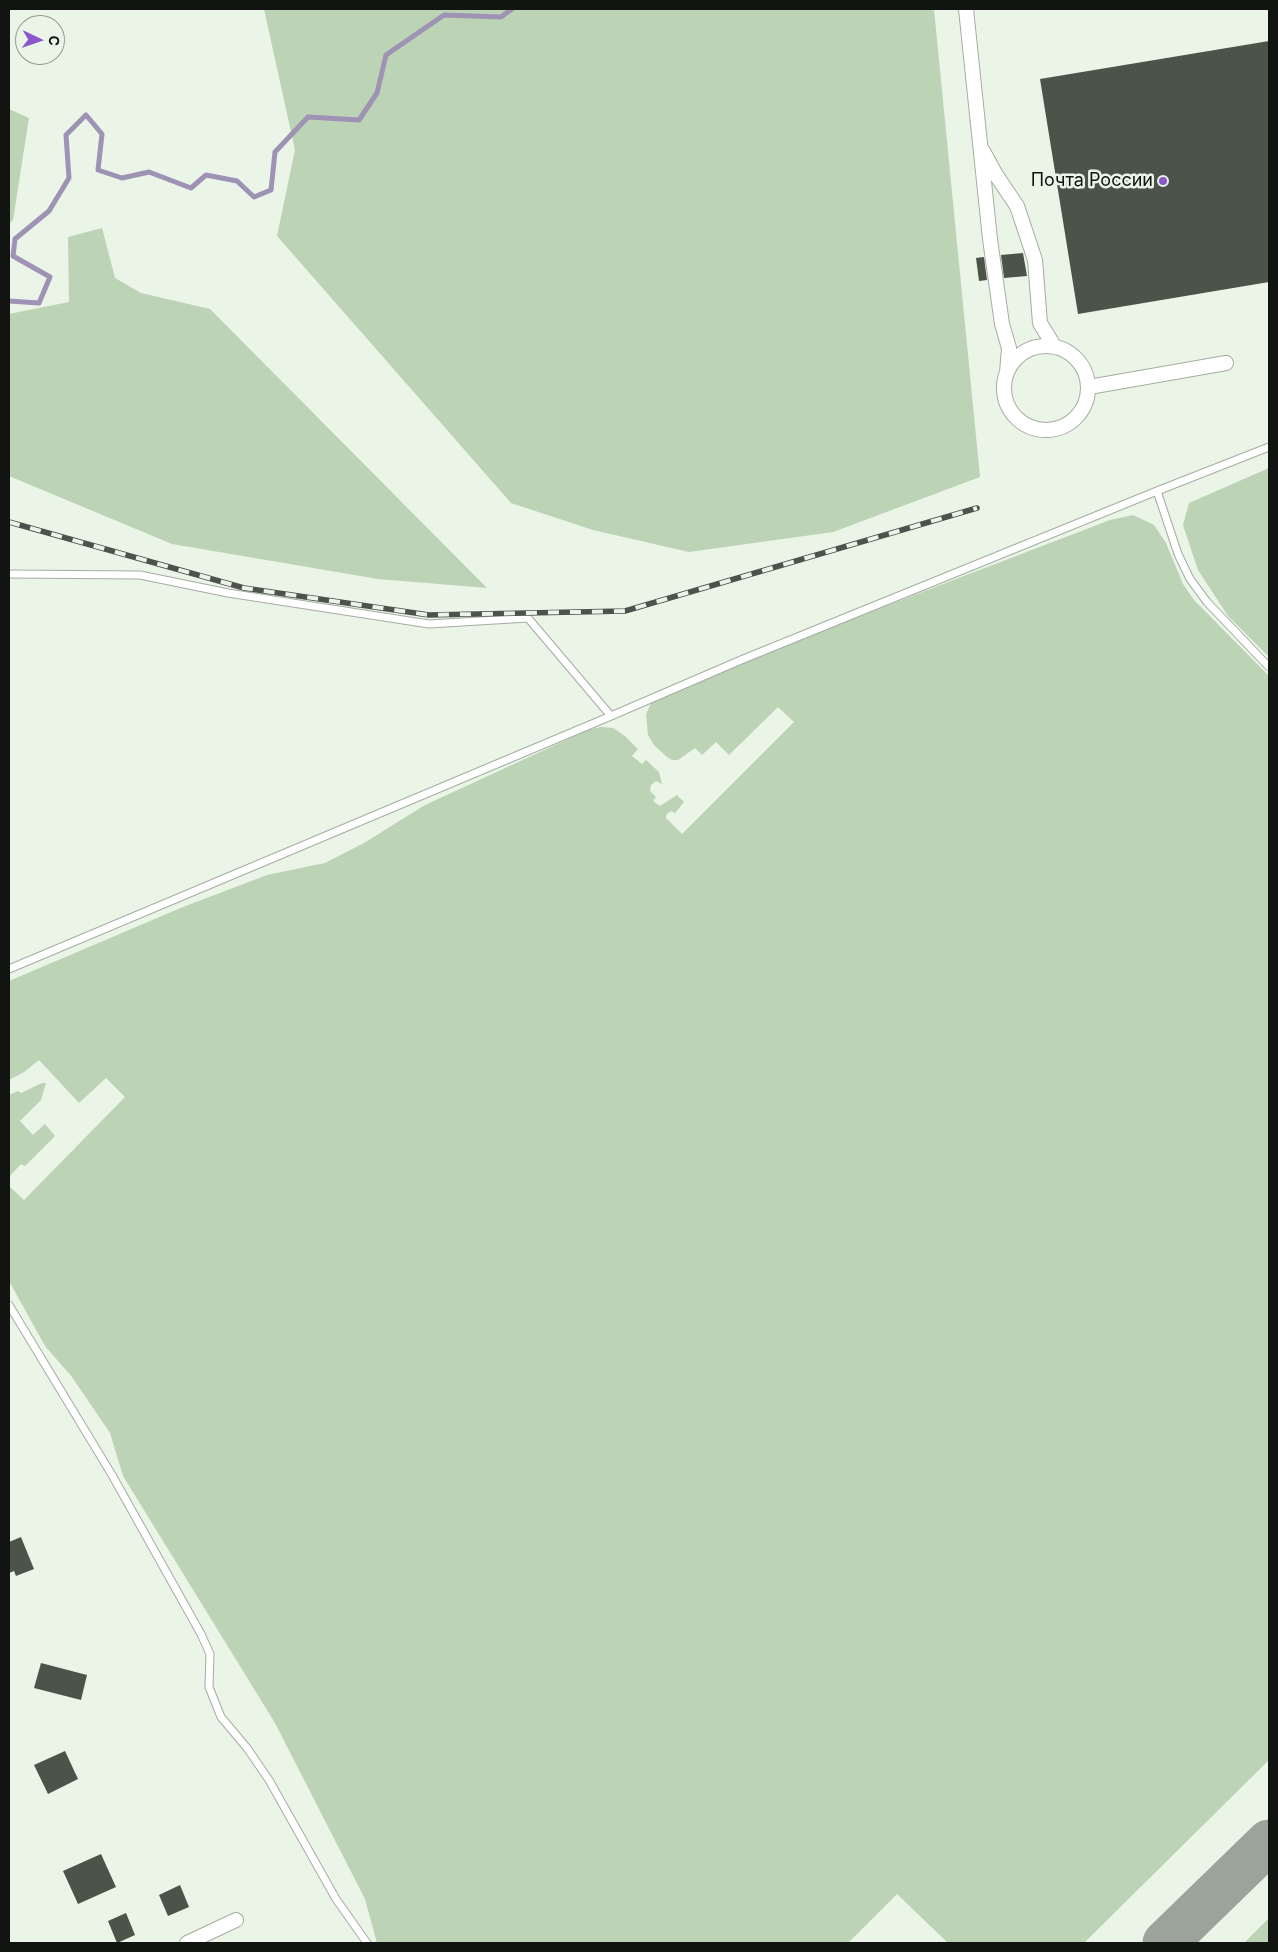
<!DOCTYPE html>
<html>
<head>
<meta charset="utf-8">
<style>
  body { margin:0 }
  #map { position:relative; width:1278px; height:1952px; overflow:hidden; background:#eaf4e7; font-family:Inter,sans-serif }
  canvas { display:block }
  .frame { position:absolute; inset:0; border:10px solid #111410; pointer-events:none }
  .north { position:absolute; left:15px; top:15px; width:50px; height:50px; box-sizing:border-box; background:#eaf4e7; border:1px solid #939a91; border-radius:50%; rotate:93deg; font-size:14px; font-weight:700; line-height:20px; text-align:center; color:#111410 }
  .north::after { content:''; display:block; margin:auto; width:18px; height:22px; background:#8c56ce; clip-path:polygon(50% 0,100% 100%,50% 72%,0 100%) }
</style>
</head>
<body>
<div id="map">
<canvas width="1278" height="1952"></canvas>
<div class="frame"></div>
<div class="north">С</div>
</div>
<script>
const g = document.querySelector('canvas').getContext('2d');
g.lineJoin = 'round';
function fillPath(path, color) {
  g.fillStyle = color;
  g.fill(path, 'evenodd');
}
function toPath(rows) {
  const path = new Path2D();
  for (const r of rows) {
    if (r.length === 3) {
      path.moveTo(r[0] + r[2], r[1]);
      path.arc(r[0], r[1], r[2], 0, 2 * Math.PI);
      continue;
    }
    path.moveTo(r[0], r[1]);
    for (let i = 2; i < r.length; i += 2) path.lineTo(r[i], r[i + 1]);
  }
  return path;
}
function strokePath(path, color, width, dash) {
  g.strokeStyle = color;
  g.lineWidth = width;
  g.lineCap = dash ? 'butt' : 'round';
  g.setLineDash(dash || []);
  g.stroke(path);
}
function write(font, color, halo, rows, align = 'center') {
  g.font = font + ' Inter,sans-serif';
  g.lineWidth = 5;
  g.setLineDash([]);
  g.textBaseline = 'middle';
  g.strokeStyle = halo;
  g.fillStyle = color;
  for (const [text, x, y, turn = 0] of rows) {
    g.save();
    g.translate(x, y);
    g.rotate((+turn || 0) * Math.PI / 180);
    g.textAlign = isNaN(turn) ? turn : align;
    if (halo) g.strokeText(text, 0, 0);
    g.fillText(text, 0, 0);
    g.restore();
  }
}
fillPath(toPath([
  [264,9,934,9,980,477,833,532,689,552,593,530,511,503,277,236,295,150],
  [9,109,29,118,13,220,9,224],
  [102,228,115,278,141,293,210,309,487,588,378,579,172,544,9,476,9,314,69,302,68,237],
  [1269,468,1269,657,1228,616,1198,570,1183,525,1189,503],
  [1133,515,1154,525,1166,543,1183,584,1194,600,1269,676,1269,1760,1084,1943,948,1943,897,1894,848,1943,377,1943,365,1899,275,1723,123,1476,110,1433,72,1377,45,1346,9,1281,9,1186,24,1200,125,1097,106,1078,79,1103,39,1060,24,1072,9,1080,9,981,183,907,267,875,325,863,364,843,425,805,590,729,601,727,613,728,625,736,638,749,632,756,642,764,646,760,659,772,662,784,656,781,651,785,650,791,656,797,653,801,660,806,677,795,684,802,675,813,671,811,666,815,666,818,682,834,794,722,778,707,729,755,716,742,702,755,695,748,678,760,672,760,667,757,654,745,648,735,646,714,652,701,669,689,1110,520],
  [42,1083,46,1083,41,1100,20,1121,33,1135,45,1124,55,1136,25,1166,21,1164,9,1177,9,1095,18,1091,21,1093],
  [1269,1918,1269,1943,1244,1943]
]), '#bcd3b5');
strokePath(toPath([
  [9,301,39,303,50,277,13,256,15,239,49,211,69,178,66,135,86,115,102,134,98,170,122,178,149,172,191,188,206,175,237,181,254,197,271,190,275,152,308,117,359,120,377,93,386,55,444,15,501,17,512,9]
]), '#9e92b5', 5);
strokePath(toPath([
  [1165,1943,1269,1842]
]), '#9ca39a', 45);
fillPath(toPath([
  [1269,41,1269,282,1078,314,1040,79],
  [1023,253,1027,276,1004,278,1001,255],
  [984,257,987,280,979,281,976,258],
  [21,1537,34,1569,16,1576,14,1571,9,1573,9,1542],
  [41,1663,87,1675,81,1700,34,1688],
  [65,1751,78,1779,48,1794,34,1765],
  [101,1854,116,1887,78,1904,63,1871],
  [180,1885,189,1907,168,1916,159,1895],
  [126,1913,135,1935,117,1943,108,1921]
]), '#4c5449');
const service = toPath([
  [1157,491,1178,554,1190,579,1207,602,1269,667],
  [9,574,140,575,228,593,429,624,528,618,611,716],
  [9,969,611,716,741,660,1157,491,1269,447],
  [9,1305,112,1475,201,1634,210,1654,209,1687,221,1717,247,1748,269,1780,336,1899,367,1943]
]);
const minor = toPath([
  [966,9,990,239,1002,324,1009,348,1007,373],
  [983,151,996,175,1017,206,1035,260,1040,323,1054,346],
  [1046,388,42],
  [1089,387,1226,363],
  [187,1943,236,1920]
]);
strokePath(service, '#a4ada1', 9);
strokePath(minor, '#a4ada1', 16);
strokePath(service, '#fff', 7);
strokePath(minor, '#fff', 14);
const rail = toPath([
  [9,522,244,588,429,615,625,611,977,508]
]);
strokePath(rail, '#4d524c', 5.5);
strokePath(rail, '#eaf4e7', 4, [11]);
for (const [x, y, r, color] of [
  [1163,181,5,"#8c56ce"]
]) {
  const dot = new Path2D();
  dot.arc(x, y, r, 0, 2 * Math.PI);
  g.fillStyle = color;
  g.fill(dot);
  strokePath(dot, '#eaf4e7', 2);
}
write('18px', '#111410', '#eaf4e7', [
  ["Почта России",1153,181]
], 'right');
</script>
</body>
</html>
